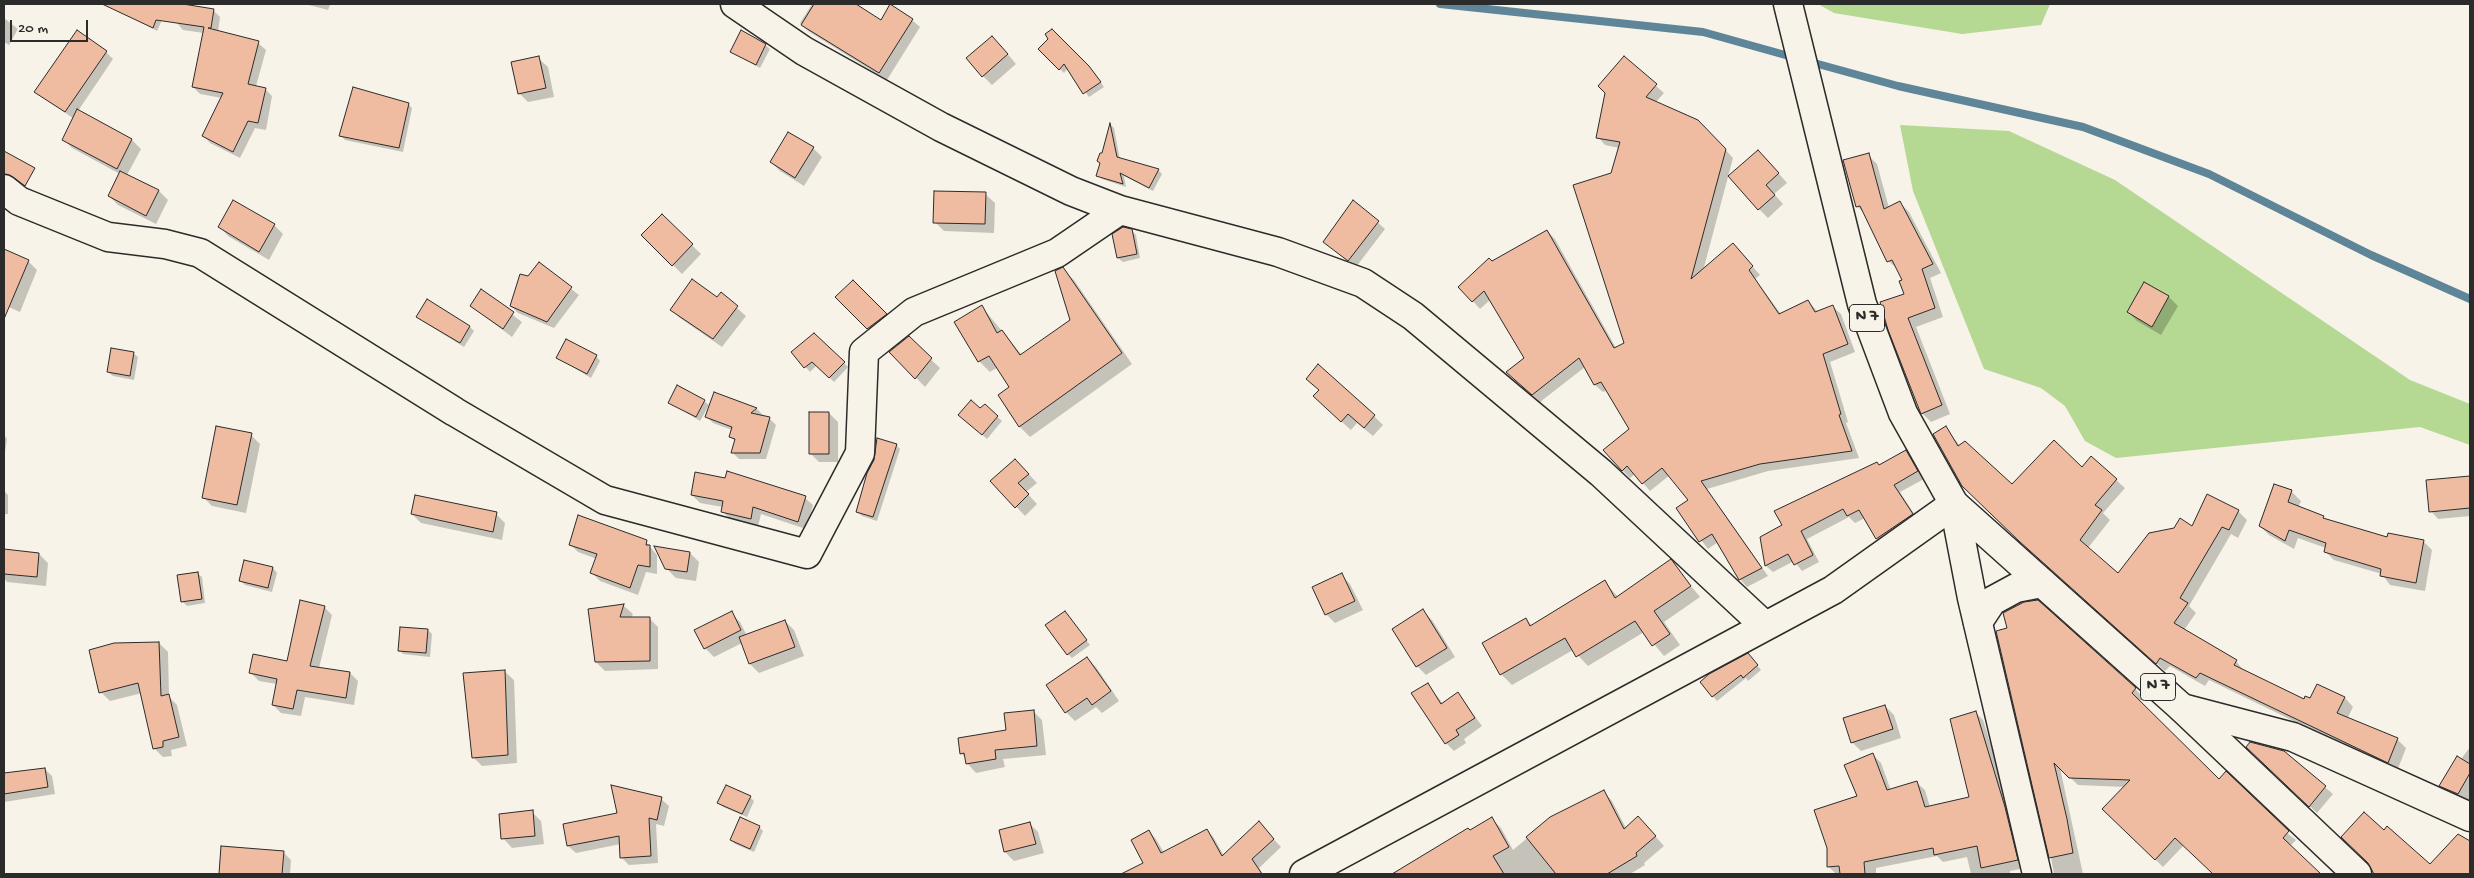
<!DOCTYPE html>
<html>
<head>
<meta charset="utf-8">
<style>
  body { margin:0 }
  #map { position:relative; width:2474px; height:878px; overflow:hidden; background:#f7f3e8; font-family:"Gochi Hand",sans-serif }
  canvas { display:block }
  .frame { position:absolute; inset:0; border:5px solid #2b2b2b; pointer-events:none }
  .scale { position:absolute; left:10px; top:20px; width:78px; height:22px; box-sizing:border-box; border:2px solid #2b2b2b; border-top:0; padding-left:6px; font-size:15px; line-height:18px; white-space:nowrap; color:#2b2b2b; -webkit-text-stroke:4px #f7f3e8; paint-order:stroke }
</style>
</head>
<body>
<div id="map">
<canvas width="2474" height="878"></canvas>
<div class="frame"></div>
<div class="scale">20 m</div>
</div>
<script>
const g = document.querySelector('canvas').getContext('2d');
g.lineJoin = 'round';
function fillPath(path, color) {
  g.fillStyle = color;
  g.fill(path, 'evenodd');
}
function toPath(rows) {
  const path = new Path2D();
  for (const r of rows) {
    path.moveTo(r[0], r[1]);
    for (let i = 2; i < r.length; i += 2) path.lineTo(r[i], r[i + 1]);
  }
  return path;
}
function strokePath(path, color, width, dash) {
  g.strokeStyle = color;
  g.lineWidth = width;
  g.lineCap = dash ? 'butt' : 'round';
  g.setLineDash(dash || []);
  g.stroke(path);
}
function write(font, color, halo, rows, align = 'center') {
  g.font = font + ' "Gochi Hand",sans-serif';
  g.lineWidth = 5;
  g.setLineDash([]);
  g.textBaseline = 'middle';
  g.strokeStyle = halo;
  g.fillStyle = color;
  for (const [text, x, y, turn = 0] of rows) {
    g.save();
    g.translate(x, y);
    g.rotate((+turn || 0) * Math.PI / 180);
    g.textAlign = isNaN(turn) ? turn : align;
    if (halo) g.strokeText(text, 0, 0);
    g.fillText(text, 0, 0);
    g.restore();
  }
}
fillPath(toPath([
  [1818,4,2050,4,2041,25,1962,34,1834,13],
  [1900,125,2009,131,2115,180,2410,380,2470,404,2470,445,2420,427,2116,458,2085,441,2065,406,2041,388,1984,369,1913,191]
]), '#b5d893');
fillPath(toPath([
  [132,4,156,4,166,11,157,31,127,14],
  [305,4,329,4,330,5,328,10],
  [812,4,854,4,881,21,912,20,920,27,887,80,808,31,800,23],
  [213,10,220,17,218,32,258,43,266,50,256,86,265,89,272,96,266,130,255,128,240,158,210,143,203,135,222,98,200,94,193,87,204,33,183,30,176,22],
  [4,18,18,29,9,45,4,42],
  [1052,30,1093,71,1104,87,1089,97,1068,68,1064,73,1040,49,1050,39],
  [765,45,770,49,760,68,732,52],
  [1001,46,1016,64,992,85,983,76],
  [106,52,113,59,78,111,132,140,141,149,127,175,159,191,168,200,156,224,118,205,109,196,120,174,72,148,63,139,74,119,36,92],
  [538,58,548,67,554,97,528,102,519,93],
  [1624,58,1664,93,1656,102,1706,129,1733,158,1703,271,1740,252,1760,275,1755,279,1781,314,1808,301,1818,312,1833,307,1841,314,1855,352,1830,362,1848,422,1846,423,1859,458,1768,471,1707,489,1768,576,1747,587,1740,579,1718,542,1708,549,1677,509,1689,500,1670,475,1650,491,1635,474,1630,478,1622,470,1631,429,1607,390,1603,392,1595,385,1585,367,1540,402,1516,379,1526,358,1490,300,1480,309,1460,287,1492,263,1547,231,1555,239,1616,348,1626,344,1612,174,1619,148,1605,145,1598,137],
  [408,104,412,108,403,152,345,140,340,135],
  [1111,125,1114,128,1120,160,1158,170,1162,174,1153,191,1124,176,1126,187,1102,179,1098,175],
  [813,148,822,157,804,186,780,171,771,162],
  [1868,155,1877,164,1889,208,1900,203,1909,212,1941,273,1930,278,1943,317,1916,327,1950,414,1931,422,1922,413,1890,329,1905,295,1903,281,1898,269,1888,261,1866,215,1857,206],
  [1767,160,1787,183,1774,194,1783,204,1768,218,1759,209],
  [985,194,995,203,994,233,944,231,935,222],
  [1353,201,1385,229,1356,267,1325,242],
  [662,216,701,254,682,274,643,235],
  [274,225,283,234,269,260,228,236,220,227],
  [1131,230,1136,235,1140,258,1123,262,1118,258,1114,235],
  [4,251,28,261,37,270,20,312,4,305],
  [539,264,579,295,554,328,518,313,511,306],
  [1063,269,1074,280,1132,364,1030,437,1020,427,999,395,1011,387,998,367,990,372,979,361,982,307,1022,355,1072,320],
  [853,281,890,319,872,333,837,297],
  [2144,283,2169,297,2178,306,2161,335,2137,321,2128,312],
  [481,291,522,322,512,337,471,306],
  [721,294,746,316,722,347,680,318,671,309,717,299],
  [422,321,470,327,474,331,464,347],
  [814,334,848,367,834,382,817,365,810,372,793,352],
  [908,338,940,368,925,387,891,352],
  [133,353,138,357,134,380,113,376,108,372],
  [596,356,600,361,591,378,558,358],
  [1307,379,1374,416,1383,425,1373,436,1357,423,1351,430,1323,405,1320,391],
  [715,394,757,409,763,415,761,417,769,418,776,425,766,459,739,459,733,453,736,442,731,437,732,430,713,423,707,417],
  [704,401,709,405,700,421,669,402],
  [985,406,1002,421,987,439,964,419],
  [829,413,838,422,838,462,819,462,810,453],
  [1946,428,1960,446,2012,485,2082,468,2116,480,2125,488,2103,513,2110,520,2088,548,2119,575,2192,527,2238,511,2247,520,2238,538,2231,534,2189,606,2196,613,2184,630,2236,661,2244,671,2304,700,2310,699,2318,685,2345,698,2353,707,2347,719,2397,739,2406,748,2397,771,2209,680,2205,686,2170,666,2165,671,2029,550,1963,486],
  [4,435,7,439,4,459],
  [251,435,260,444,246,513,212,506,203,497],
  [896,445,900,449,877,521,862,516,857,512],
  [1905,451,1912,458,1924,479,1900,492,1919,521,1884,545,1877,538,1865,518,1855,523,1849,517,1807,539,1819,562,1802,571,1794,561,1773,572,1766,566,1762,537],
  [1024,469,1037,483,1026,492,1037,504,1025,516,992,481],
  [2470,478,2470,516,2438,519,2431,511,2428,481],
  [2274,485,2292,492,2301,501,2298,508,2326,520,2388,539,2423,541,2432,550,2425,591,2390,585,2382,574,2334,560,2325,551,2326,548,2298,538,2294,549,2269,535,2260,526],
  [4,491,8,495,8,514,4,514],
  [692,495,805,498,813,505,806,529,761,514,758,526,730,519,722,511,723,507,700,503],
  [412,514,496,514,505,523,502,540,421,523],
  [646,542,657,555,657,574,646,572,638,595,600,581,592,573,597,559,578,552,570,544],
  [4,550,39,554,48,563,46,586,7,582,4,578],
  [690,553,699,562,696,581,676,578,666,568],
  [1670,561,1700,597,1664,622,1680,645,1664,656,1644,632,1588,666,1573,650,1512,685,1501,674,1526,619,1532,626,1605,582,1618,597],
  [273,568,277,573,272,592,245,585,240,580],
  [197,573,202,577,205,603,187,606,182,601],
  [1341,575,1350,584,1363,610,1335,623,1326,614],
  [624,606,633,614,631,618,649,618,658,627,658,669,605,671,596,662,589,610],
  [324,607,332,615,319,668,350,673,358,681,354,705,305,697,301,716,281,713,273,705,277,684,259,681,251,673,288,662],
  [2015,608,2135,689,2143,697,2139,702,2219,781,2296,840,2290,846,2320,874,2215,874,2184,845,2163,867,2104,809,2125,787,2078,785,2060,768,2083,874,2054,874,2009,629,2003,615],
  [1423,611,1432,620,1455,657,1426,675,1417,666],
  [731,613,740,622,747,636,785,621,794,630,804,656,759,673,750,664,742,643,714,657,705,648],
  [1069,617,1090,645,1072,658,1068,654],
  [428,630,432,634,430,657,403,654,399,650],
  [159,643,168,652,169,697,177,705,187,746,171,750,172,756,163,757,154,748,142,693,110,701,101,692],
  [1087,658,1096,667,1119,701,1102,713,1096,707,1075,721,1066,712],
  [1752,659,1761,670,1748,681,1746,678,1717,701,1702,683],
  [504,671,514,680,517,763,482,766,473,757],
  [1428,684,1443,704,1458,694,1482,726,1464,739,1466,743,1454,751,1446,743],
  [1885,706,1894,715,1901,738,1861,751,1852,742],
  [1033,711,1042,720,1046,755,1003,759,1005,767,976,773,967,763,966,758,961,753,1007,731],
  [1975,712,1983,720,2013,816,2025,868,2010,871,2010,874,1971,874,1967,857,1943,862,1937,856,1876,868,1876,873,1836,874,1828,866,1858,797,1873,755,1881,763,1891,791,1917,783,1925,790,1930,807,1971,798],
  [2247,747,2283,752,2333,794,2317,813],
  [2470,747,2470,797,2467,803,2450,795,2441,786],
  [45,769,52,776,55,794,4,802,4,775],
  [1604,792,1612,801,1626,828,1647,827,1664,846,1644,863,1645,865,1630,874,1394,874,1468,829,1470,831,1492,819,1501,828,1513,850,1551,818],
  [750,797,754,801,747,817,723,807,719,803],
  [661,799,669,806,664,826,656,824,658,863,629,865,622,858,621,844,576,853,568,846,618,814],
  [532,812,541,821,544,844,512,848,503,838],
  [1029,823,1038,832,1044,853,1014,861,1005,852,1000,831],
  [759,827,763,831,754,852,735,844,731,840],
  [1207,830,1214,838,1224,856,1266,831,1281,847,1259,868,1263,874,1129,874,1146,866,1149,831,1156,839,1164,853],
  [2384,832,2430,866,2446,849,2470,869,2470,874,2378,874,2373,869],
  [222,848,283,852,291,860,290,874,220,874]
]), '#0003');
strokePath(toPath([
  [1440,4,1703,32,1796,58],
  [1807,61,1898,86,2083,127,2209,174,2371,255,2470,299]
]), '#5f8599', 8);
const building = toPath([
  [102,4,183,4,214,9,211,28,208,28,259,41,248,84,266,88,258,123,248,121,233,152,202,136,223,93,192,87,204,27,156,20,153,28,102,4],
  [814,4,856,4,881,20,890,4,913,19,879,73,801,25,814,4],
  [1052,29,1089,66,1101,82,1083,94,1064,64,1059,70,1038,49,1048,39,1045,34,1052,29],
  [77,30,107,51,65,112,34,92,77,30],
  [741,30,766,44,756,65,730,52,741,30],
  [992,36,1008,54,982,77,966,58,992,36],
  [539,56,546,88,518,94,511,62,539,56],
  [1624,56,1657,84,1646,97,1698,120,1726,149,1691,279,1733,243,1753,266,1749,270,1779,314,1808,300,1815,312,1833,305,1848,344,1823,354,1841,414,1839,415,1852,451,1760,464,1701,481,1762,568,1739,580,1712,534,1699,542,1676,508,1688,500,1662,468,1642,484,1627,466,1622,471,1603,450,1629,429,1601,382,1594,385,1579,358,1532,395,1506,372,1524,358,1484,291,1472,302,1458,287,1489,258,1492,261,1547,230,1614,348,1624,343,1573,185,1611,173,1620,142,1596,138,1605,93,1598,86,1624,56],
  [353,87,409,103,399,148,339,136,353,87],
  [77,109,132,139,117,169,62,140,77,109],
  [1110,123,1117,157,1159,169,1149,188,1120,173,1123,184,1096,176,1100,163,1097,161,1100,153,1102,153,1110,123],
  [788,132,814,147,795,178,770,162,788,132],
  [1758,150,1779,173,1766,185,1775,195,1758,210,1728,176,1758,150],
  [4,151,35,168,25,186,13,177,4,174,4,151],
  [1869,153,1884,209,1900,201,1933,264,1922,269,1935,308,1908,318,1942,405,1921,414,1888,330,1880,302,1904,294,1899,281,1902,280,1892,260,1887,262,1860,206,1856,207,1843,160,1869,153],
  [120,171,159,190,146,216,108,196,120,171],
  [934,191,986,192,985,224,933,223,934,191],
  [233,200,275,224,259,252,218,227,233,200],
  [1353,200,1379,221,1348,261,1323,242,1353,200],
  [662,214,693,244,672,266,641,235,662,214],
  [1123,227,1132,229,1137,254,1117,258,1112,234,1123,227],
  [4,249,29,260,4,319,4,249],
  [539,262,572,287,547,322,510,306,520,274,528,276,539,262],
  [1063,267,1122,353,1019,427,998,395,1009,387,989,356,978,362,954,322,982,305,997,333,1002,330,1020,355,1070,320,1055,271,1063,267],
  [692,279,717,297,721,292,738,306,713,339,670,310,692,279],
  [853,280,887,314,867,329,835,297,853,280],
  [2144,282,2169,296,2152,327,2127,312,2144,282],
  [481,289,514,312,503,329,470,306,481,289],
  [427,299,470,326,460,343,416,317,427,299],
  [814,333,845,362,829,378,812,362,804,368,791,352,814,333],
  [909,336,932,358,915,379,889,352,909,336],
  [566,339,597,355,587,374,556,358,566,339],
  [111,348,134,352,130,376,107,372,111,348],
  [1318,364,1375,415,1364,428,1348,414,1341,422,1313,396,1319,390,1306,379,1318,364],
  [677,385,705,400,696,417,668,403,677,385],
  [714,392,757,408,751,413,770,417,760,453,731,453,735,439,729,437,732,427,705,417,714,392],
  [971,400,980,408,985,404,998,416,982,435,958,415,971,400],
  [809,412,829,412,829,454,809,454,809,412],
  [216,426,252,433,237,505,202,498,216,426],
  [1946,426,1958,446,1965,441,2012,484,2054,440,2082,467,2091,456,2117,479,2095,505,2102,510,2080,540,2118,573,2149,533,2174,528,2180,518,2192,526,2207,494,2239,510,2229,530,2222,527,2180,598,2188,603,2174,623,2237,660,2234,665,2304,699,2305,696,2310,698,2317,684,2345,697,2337,713,2398,738,2388,763,2200,673,2196,678,2160,658,2156,664,2019,541,1962,486,1933,434,1946,426],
  [877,438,897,444,873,517,856,512,867,473,874,460,877,438],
  [1906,450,1918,471,1894,485,1913,514,1876,539,1859,510,1847,516,1843,509,1801,531,1813,555,1794,565,1788,554,1765,566,1760,537,1782,525,1774,511,1877,462,1879,465,1906,450],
  [1015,459,1029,474,1018,483,1029,494,1015,508,990,481,1015,459],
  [727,471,806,496,798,522,753,507,751,519,721,512,723,501,691,495,695,472,725,478,727,471],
  [2470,476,2470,508,2429,512,2426,480,2470,476],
  [2274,484,2292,490,2288,502,2324,516,2323,518,2387,537,2388,533,2424,540,2416,583,2380,576,2381,569,2324,552,2326,543,2289,530,2285,541,2259,526,2274,484],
  [415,495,497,512,493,532,411,514,415,495],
  [578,515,647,540,646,545,650,545,650,567,638,565,630,588,590,573,597,554,569,545,578,515],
  [654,546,690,552,687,572,665,569,654,546],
  [4,549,39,553,37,577,4,574,4,549],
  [1671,559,1691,586,1654,611,1670,634,1652,646,1635,621,1576,657,1565,638,1500,675,1482,643,1526,618,1530,626,1605,580,1615,598,1671,559],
  [244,560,273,567,268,588,239,581,244,560],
  [198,572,202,599,181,602,177,575,198,572],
  [1342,573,1355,601,1325,615,1312,587,1342,573],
  [300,600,325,606,310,666,350,672,346,698,297,690,293,709,272,705,277,679,249,673,253,654,287,661,300,600],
  [2038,600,2136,688,2132,693,2219,779,2226,771,2289,831,2283,838,2321,874,2213,874,2175,838,2155,860,2102,809,2130,780,2069,778,2054,763,2067,819,2073,853,2049,858,1996,631,2007,628,2003,613,2024,602,2038,600],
  [624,604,620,617,650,617,650,661,595,662,588,609,624,604],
  [1423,609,1447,648,1416,667,1392,629,1423,609],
  [732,611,741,630,704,649,694,630,732,611],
  [1065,611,1087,640,1067,655,1045,625,1065,611],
  [785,620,795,647,749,664,739,637,785,620],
  [400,627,428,629,426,653,398,651,400,627],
  [159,642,161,696,169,694,179,737,163,741,163,747,153,749,138,683,99,693,89,650,114,643,159,642],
  [1748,653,1758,665,1743,678,1741,675,1712,697,1700,682,1709,674,1748,653],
  [1087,657,1111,691,1092,705,1087,698,1065,713,1046,685,1087,657],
  [505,670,508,755,472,758,463,673,505,670],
  [1428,683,1441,704,1458,692,1475,718,1456,730,1459,735,1445,744,1411,693,1428,683],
  [1885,705,1893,729,1851,743,1843,718,1885,705],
  [1034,710,1037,746,995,750,996,759,966,764,964,753,960,754,958,738,1006,730,1004,713,1034,710],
  [1976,711,2005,807,2018,860,1981,868,1977,846,1934,855,1933,848,1864,862,1865,874,1840,874,1839,866,1827,867,1827,848,1814,810,1857,796,1844,765,1873,753,1887,790,1917,781,1925,807,1969,797,1950,719,1976,711],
  [2250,742,2284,751,2326,786,2309,807,2246,747,2250,742],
  [2457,756,2470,764,2470,773,2458,794,2439,786,2457,756],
  [45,768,48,787,4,794,4,773,45,768],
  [611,785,662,797,657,820,649,818,651,856,620,858,619,836,567,846,563,824,617,813,611,785],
  [726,785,751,796,742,814,717,803,726,785],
  [1604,790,1624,829,1638,816,1656,836,1636,853,1637,856,1607,874,1556,874,1526,837,1550,817,1604,790],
  [533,810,535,836,501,839,499,814,533,810],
  [2364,812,2384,830,2387,826,2430,864,2458,834,2470,841,2470,874,2374,874,2368,863,2341,837,2364,812],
  [740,817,760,826,750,849,730,840,740,817],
  [1492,817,1509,847,1493,856,1504,874,1392,874,1468,828,1470,830,1492,817],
  [1259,821,1274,839,1252,859,1262,874,1121,874,1143,863,1131,840,1149,830,1161,853,1207,829,1222,856,1259,821],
  [1030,822,1036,844,1004,852,999,830,1030,822],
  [221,846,284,851,282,874,219,874,221,846]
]);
fillPath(building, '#efbca1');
strokePath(building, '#2b2b2b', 1);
const street = toPath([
  [735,4,804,51,941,127,1071,191,1120,210,1278,252,1363,283,1413,316,1601,473,1765,626],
  [4,189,19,201,108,237,165,244,200,253,455,412,605,500,807,554,860,453,864,352,914,312,1057,253,1120,210],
  [1978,622,1992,601,2016,588,2042,583],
  [2182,708,2293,737,2470,817],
  [1304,874,1833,590,1954,504]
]);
const primary = toPath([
  [1788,4,1862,304,1903,413,1954,504,2182,708,2357,874],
  [1954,504,1972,598,2037,874]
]);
strokePath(street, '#2b2b2b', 31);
strokePath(primary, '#2b2b2b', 31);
strokePath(street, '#f7f3e8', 28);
strokePath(primary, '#f7f3e8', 28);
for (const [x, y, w] of [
  [1867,318,35],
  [2158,687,35]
]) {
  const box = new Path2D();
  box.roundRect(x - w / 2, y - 13.5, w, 27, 4);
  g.fillStyle = '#f7f3e8';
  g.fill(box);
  strokePath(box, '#2b2b2b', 1);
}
write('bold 16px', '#2b2b2b', null, [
  ["N 7",1867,318],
  ["N 7",2158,687]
]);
</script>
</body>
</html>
